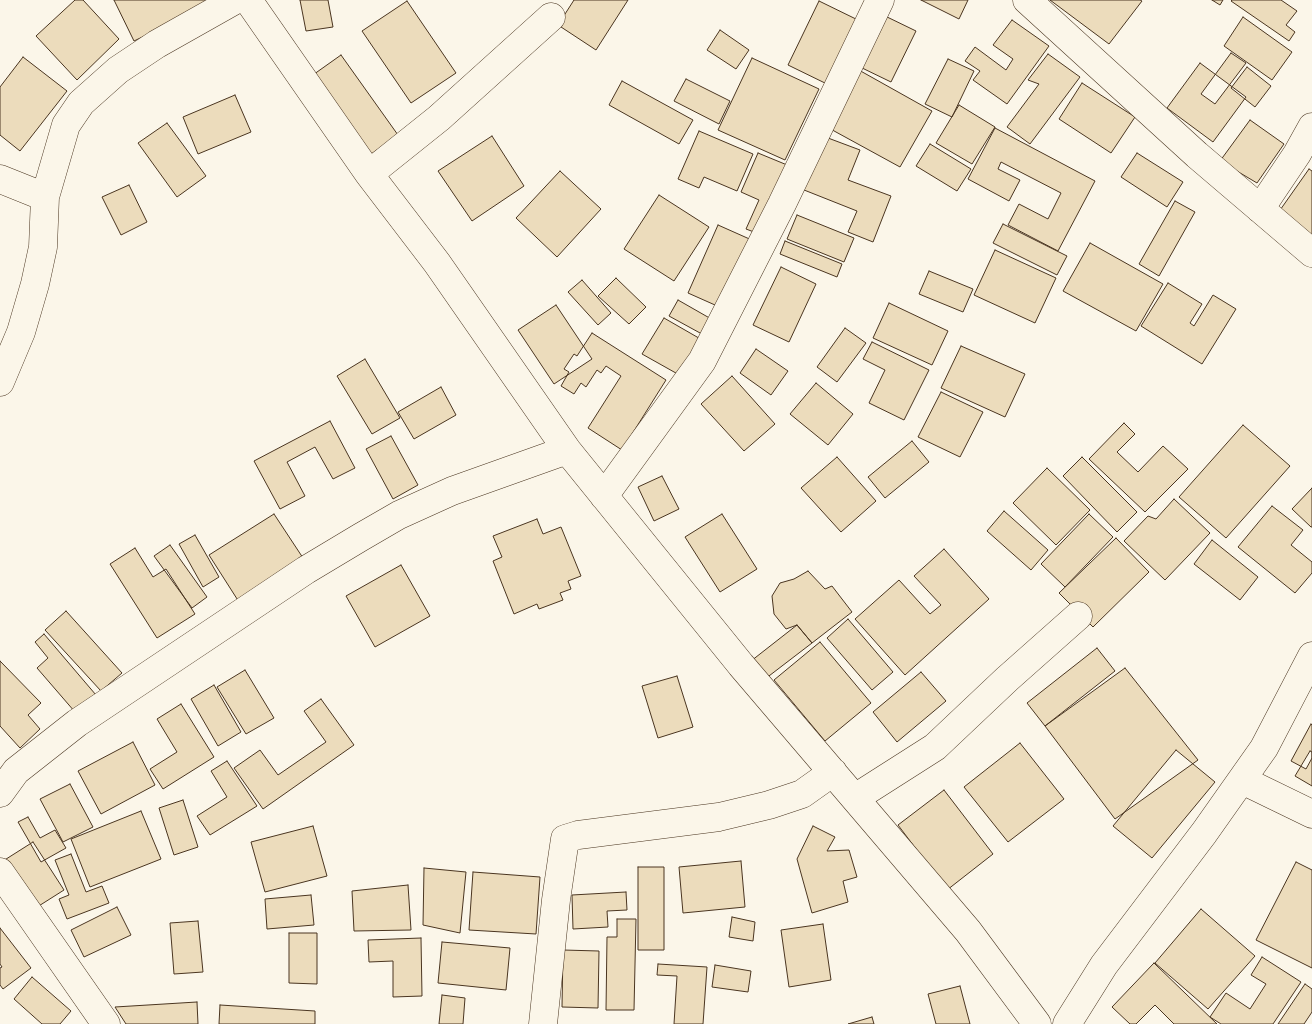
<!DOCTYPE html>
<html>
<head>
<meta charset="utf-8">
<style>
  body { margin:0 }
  canvas { display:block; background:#fbf6e9 }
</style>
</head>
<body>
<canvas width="1312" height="1024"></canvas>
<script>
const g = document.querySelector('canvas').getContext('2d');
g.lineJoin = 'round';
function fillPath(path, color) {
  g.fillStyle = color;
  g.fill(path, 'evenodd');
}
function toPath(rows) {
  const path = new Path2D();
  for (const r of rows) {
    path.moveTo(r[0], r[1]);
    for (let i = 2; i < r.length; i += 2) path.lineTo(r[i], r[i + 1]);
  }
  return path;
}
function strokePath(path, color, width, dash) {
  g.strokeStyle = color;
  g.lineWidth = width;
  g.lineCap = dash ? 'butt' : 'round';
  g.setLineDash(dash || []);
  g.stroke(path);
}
const building = toPath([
  [75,0,83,0,119,39,77,80,36,36,75,0],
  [114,0,207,0,209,5,134,41,114,0],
  [300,0,328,0,333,27,306,31,300,0],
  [574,0,628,0,596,50,558,25,574,0],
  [921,0,968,0,959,19,921,0],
  [1050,0,1140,0,1142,1,1109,44,1050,0],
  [1212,0,1223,0,1220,5,1212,0],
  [1232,0,1281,0,1297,11,1286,25,1295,32,1289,41,1231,1,1232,0],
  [407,1,456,73,411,103,362,31,407,1],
  [819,1,860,21,829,85,788,65,819,1],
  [883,15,916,31,891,82,858,66,883,15],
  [1243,17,1292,52,1272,80,1224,46,1243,17],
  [1012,20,1049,46,1007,104,973,80,980,71,965,61,975,47,1006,70,1013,59,993,45,1012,20],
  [720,30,749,50,736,69,707,50,720,30],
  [1231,53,1246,63,1215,104,1201,94,1231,53],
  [1048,54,1080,77,1030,144,1007,127,1039,84,1028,80,1048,54],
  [341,55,398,135,367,157,310,77,341,55],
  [23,57,67,91,20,151,0,135,0,87,23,57],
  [752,58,819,89,785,160,718,130,752,58],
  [948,59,974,71,952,117,925,104,948,59],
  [1200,63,1246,97,1213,142,1167,108,1200,63],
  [1247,67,1271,86,1255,107,1231,88,1247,67],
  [857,69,932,111,900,167,825,126,857,69],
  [686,79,730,101,719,124,674,101,686,79],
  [622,81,693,120,679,144,609,105,622,81],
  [1082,83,1135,117,1111,153,1059,119,1082,83],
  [235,95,251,132,198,154,183,117,235,95],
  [959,105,995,127,972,164,936,143,959,105],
  [1250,120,1284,144,1257,183,1220,161,1250,120],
  [167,123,206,176,177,197,138,143,167,123],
  [995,128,1095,181,1058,251,1008,225,1019,204,1048,219,1061,193,1001,162,998,169,1020,180,1009,201,968,179,995,128],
  [699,131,753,154,737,191,704,177,699,188,678,179,699,131],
  [820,135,860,150,848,180,891,196,873,242,848,232,857,211,799,188,820,135],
  [492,136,524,186,472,221,438,171,492,136],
  [930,144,971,169,957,191,916,166,930,144],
  [758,153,792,167,762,235,746,229,759,200,741,192,758,153],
  [1137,153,1183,182,1167,207,1121,177,1137,153],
  [1309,169,1312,171,1312,237,1278,213,1309,169],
  [560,171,601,209,557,257,516,218,560,171],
  [129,185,147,222,121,235,102,197,129,185],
  [659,195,709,227,674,281,624,249,659,195],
  [1175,201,1195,212,1159,276,1139,264,1175,201],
  [797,215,854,238,844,262,787,239,797,215],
  [1003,224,1067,256,1057,275,993,243,1003,224],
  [718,225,754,241,724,309,688,293,718,225],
  [785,241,842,264,837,277,780,254,785,241],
  [1090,243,1163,284,1136,331,1063,291,1090,243],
  [995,250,1056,278,1035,323,974,295,995,250],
  [781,267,816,284,789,342,753,325,781,267],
  [929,271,973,289,963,312,919,294,929,271],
  [616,278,646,307,629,324,598,296,616,278],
  [582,280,611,313,598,325,568,292,582,280],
  [1168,283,1202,304,1190,323,1194,326,1213,295,1236,309,1202,364,1141,326,1168,283],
  [678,300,720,324,711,339,669,316,678,300],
  [889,303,948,331,932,365,873,338,889,303],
  [556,305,592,359,554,384,518,330,556,305],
  [664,318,704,341,683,377,642,354,664,318],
  [845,328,866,343,837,382,817,367,845,328],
  [592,333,666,380,622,450,588,428,621,376,606,366,601,373,597,370,586,387,581,383,574,394,561,386,569,372,564,369,574,354,577,356,592,333],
  [872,342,929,370,904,420,869,403,885,370,863,359,872,342],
  [961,346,1025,374,1005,417,941,388,961,346],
  [756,349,788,371,771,395,740,373,756,349],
  [365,359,400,418,372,434,337,376,365,359],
  [732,376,775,424,744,451,701,404,732,376],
  [816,383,853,414,828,445,790,414,816,383],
  [441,387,456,415,414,439,398,412,441,387],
  [941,392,983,412,960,457,918,437,941,392],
  [330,421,355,468,333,479,315,447,287,462,305,496,280,509,254,461,330,421],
  [1124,423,1135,434,1117,452,1138,472,1163,446,1188,469,1145,512,1089,459,1124,423],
  [1243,425,1290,466,1226,538,1179,497,1243,425],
  [391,436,418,485,393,499,366,449,391,436],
  [912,441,929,462,885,498,868,477,912,441],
  [837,457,876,501,841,532,801,488,837,457],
  [1082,457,1137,512,1117,532,1063,476,1082,457],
  [1047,468,1090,510,1056,545,1013,503,1047,468],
  [662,476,679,509,654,521,638,487,662,476],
  [1312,488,1312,527,1311,527,1292,509,1312,488],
  [1174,499,1210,533,1165,580,1124,541,1148,516,1156,519,1174,499],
  [1272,506,1303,530,1291,545,1312,562,1312,573,1295,593,1238,547,1272,506],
  [1004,511,1048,550,1031,570,987,531,1004,511],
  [274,514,305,561,239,602,209,555,274,514],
  [722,514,757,569,720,592,685,537,722,514],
  [1089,514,1113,537,1065,587,1041,564,1089,514],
  [537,519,543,534,561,527,581,576,568,581,571,589,560,593,563,600,539,609,537,604,514,614,493,561,502,557,493,536,537,519],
  [195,535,219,577,203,587,179,544,195,535],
  [1116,538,1149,572,1093,627,1059,593,1116,538],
  [1212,540,1258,577,1240,600,1194,564,1212,540],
  [170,545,207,597,192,608,154,556,170,545],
  [135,548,153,577,166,569,195,614,157,638,110,564,135,548],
  [944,549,989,599,905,675,855,619,899,580,930,614,941,605,914,576,944,549],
  [401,565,430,616,375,647,346,596,401,565],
  [808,571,825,589,832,586,852,612,812,643,797,625,786,629,774,614,772,596,780,583,794,579,808,571],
  [66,611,122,673,101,691,45,630,66,611],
  [848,619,893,672,872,690,827,638,848,619],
  [797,625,812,643,765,679,751,661,797,625],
  [44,634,96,695,75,712,37,668,48,658,35,642,44,634],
  [820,642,871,703,825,741,774,680,820,642],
  [1097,648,1115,671,1045,726,1027,703,1097,648],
  [0,661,41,703,28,715,40,729,20,748,0,726,0,661],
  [1125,668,1198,760,1115,819,1045,726,1125,668],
  [245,670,274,718,246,734,217,687,245,670],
  [921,672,946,701,897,742,873,712,921,672],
  [677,676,693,727,658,738,642,686,677,676],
  [214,685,241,732,218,746,191,699,214,685],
  [321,699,354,745,263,809,234,768,260,750,278,775,326,742,304,711,321,699],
  [181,704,214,757,163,789,150,769,177,752,157,719,181,704],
  [1311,724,1312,725,1312,758,1306,769,1291,761,1311,724],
  [133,742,155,785,101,814,78,771,133,742],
  [1020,743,1064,799,1008,842,964,787,1020,743],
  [1176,750,1215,782,1152,858,1113,826,1176,750],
  [1310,751,1312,752,1312,786,1295,776,1310,751],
  [227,761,257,806,210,835,197,816,227,797,211,771,227,761],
  [70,784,93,827,63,842,40,799,70,784],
  [944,790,993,854,947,890,898,825,944,790],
  [183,800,198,847,174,855,159,808,183,800],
  [141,811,161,859,90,887,71,839,141,811],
  [28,817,40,838,55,830,66,848,41,862,18,822,28,817],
  [313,826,327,876,265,892,251,842,313,826],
  [813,826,835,837,827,851,849,850,857,877,843,881,848,902,812,913,797,859,813,826],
  [33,842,64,890,34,909,3,861,33,842],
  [71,854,86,892,102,886,109,903,67,919,59,899,69,895,55,860,71,854],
  [741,861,745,907,683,913,679,867,741,861],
  [1296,862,1312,870,1312,968,1256,940,1296,862],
  [638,867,664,867,664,950,638,950,638,867],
  [424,868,466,872,460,933,423,925,424,868],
  [473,872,540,877,536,934,469,930,473,872],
  [408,885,411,930,354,931,352,891,408,885],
  [626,892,627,910,607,911,608,927,573,929,572,895,626,892],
  [311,895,314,925,267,929,265,899,311,895],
  [117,907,131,935,84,957,71,930,117,907],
  [1201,909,1255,956,1208,1009,1155,963,1201,909],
  [732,917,755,922,753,941,729,937,732,917],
  [617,919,636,919,634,1010,606,1010,607,937,617,937,617,919],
  [198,921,203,972,174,974,170,923,198,921],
  [823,924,831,980,789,987,781,930,823,924],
  [0,928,31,968,3,989,0,985,0,968,2,967,0,964,0,928],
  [289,933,317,933,317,984,289,983,289,933],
  [421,938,422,996,393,997,393,961,369,962,368,940,421,938],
  [442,942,510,948,506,990,438,983,442,942],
  [563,950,599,951,598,1008,562,1007,563,950],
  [1262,957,1301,982,1273,1024,1221,1024,1210,1017,1226,993,1250,1009,1266,984,1251,975,1262,957],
  [1154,963,1217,1024,1174,1024,1155,1005,1136,1024,1130,1024,1112,1007,1154,963],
  [658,964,707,967,703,1024,674,1024,677,976,657,975,658,964],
  [715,965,751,971,748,992,712,987,715,965],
  [32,977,71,1011,60,1024,42,1024,14,999,32,977],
  [1305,984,1312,989,1312,1012,1304,1024,1278,1024,1305,984],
  [960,986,970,1024,936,1024,928,994,960,986],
  [442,995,465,998,463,1024,439,1024,442,995],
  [197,1002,198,1024,126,1024,115,1007,197,1002],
  [220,1005,315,1011,315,1024,219,1024,220,1005],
  [872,1017,874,1024,848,1024,872,1017]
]);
fillPath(building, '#ecdcbc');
strokePath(building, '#4a3520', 1);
const minor = toPath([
  [248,0,369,174,437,263,567,450,741,665,968,931,1037,1024],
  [1027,0,1197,155,1312,253],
  [369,174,439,118,551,17],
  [0,179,45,197],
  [1260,209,1297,154,1312,127],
  [0,382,21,332,35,284,43,247,45,197,66,125,81,103,118,70,157,44,235,0],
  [604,496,702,361,782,204,880,0],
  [1242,780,1312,814],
  [0,793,16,771,77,723,306,570,361,537,399,515,452,491,567,450],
  [855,798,935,747,1007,679,1078,616],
  [0,872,106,1024],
  [543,1024,556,900,565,839,578,835,719,817,769,805,802,794,833,772],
  [1067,1024,1104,965,1204,833,1264,748,1312,656]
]);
strokePath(minor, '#4a3520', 29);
strokePath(minor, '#fbf6e9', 28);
</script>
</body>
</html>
